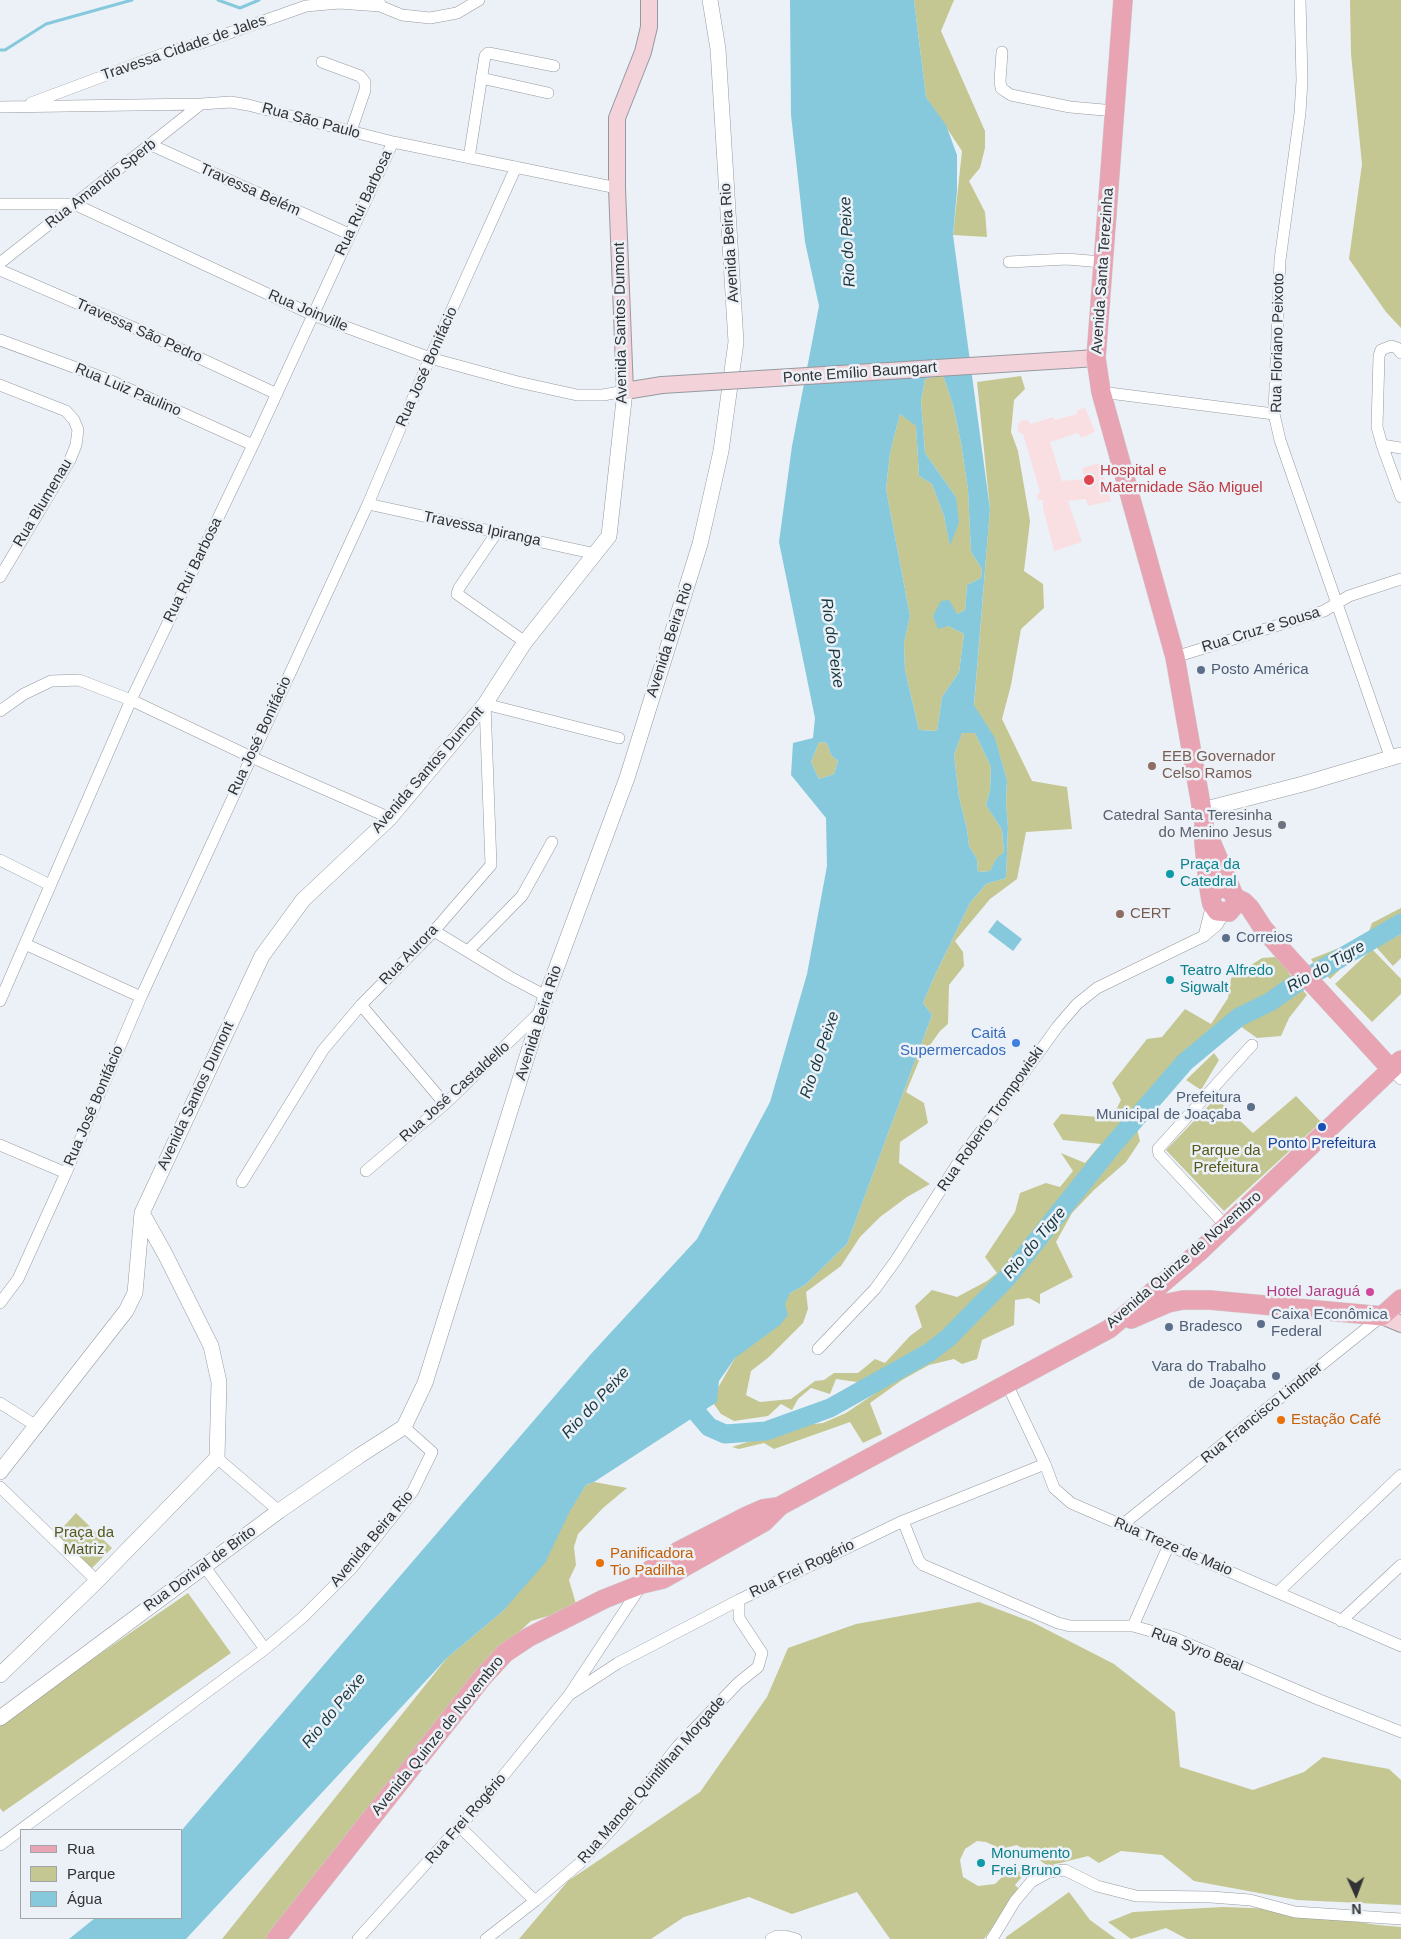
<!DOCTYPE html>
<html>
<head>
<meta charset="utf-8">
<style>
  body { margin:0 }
  #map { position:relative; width:1401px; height:1939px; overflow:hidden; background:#ecf1f7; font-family:Arial,sans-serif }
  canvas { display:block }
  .legend { position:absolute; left:20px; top:1829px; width:162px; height:90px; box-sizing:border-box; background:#ecf1f7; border:1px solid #a1a5a9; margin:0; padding:6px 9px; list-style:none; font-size:15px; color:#303234 }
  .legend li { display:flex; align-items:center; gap:10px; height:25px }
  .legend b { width:25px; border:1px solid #a1a5a9 }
  .north { position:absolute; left:1331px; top:1869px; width:50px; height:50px; -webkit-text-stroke:4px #ecf1f7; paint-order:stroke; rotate:178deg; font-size:14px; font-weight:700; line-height:20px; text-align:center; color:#303234 }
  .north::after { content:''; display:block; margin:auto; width:18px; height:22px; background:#303234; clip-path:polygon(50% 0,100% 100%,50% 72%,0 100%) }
</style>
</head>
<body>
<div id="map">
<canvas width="1401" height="1939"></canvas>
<ul class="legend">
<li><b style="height:6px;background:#e8a4b3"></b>Rua</li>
<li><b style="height:14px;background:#c4c791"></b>Parque</li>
<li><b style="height:14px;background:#86c9dc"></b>Água</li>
</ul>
<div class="north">N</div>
</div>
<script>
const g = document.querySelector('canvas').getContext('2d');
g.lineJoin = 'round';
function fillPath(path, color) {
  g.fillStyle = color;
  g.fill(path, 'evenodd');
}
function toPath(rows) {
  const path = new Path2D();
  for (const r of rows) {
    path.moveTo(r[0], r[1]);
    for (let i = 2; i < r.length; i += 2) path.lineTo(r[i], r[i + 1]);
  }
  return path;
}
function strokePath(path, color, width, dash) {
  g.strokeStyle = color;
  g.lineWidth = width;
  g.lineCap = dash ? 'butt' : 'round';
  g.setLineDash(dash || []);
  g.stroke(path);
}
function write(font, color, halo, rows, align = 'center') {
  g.font = font + ' Arial,sans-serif';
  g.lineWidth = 5;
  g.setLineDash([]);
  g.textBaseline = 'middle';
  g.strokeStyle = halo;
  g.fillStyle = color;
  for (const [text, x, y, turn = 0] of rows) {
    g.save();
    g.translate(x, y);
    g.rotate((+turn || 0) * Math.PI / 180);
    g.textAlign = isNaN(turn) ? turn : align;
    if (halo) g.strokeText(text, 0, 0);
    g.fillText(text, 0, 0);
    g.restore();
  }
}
fillPath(toPath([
  [1085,407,1095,432,1081,438,1078,433,1050,442,1062,481,1084,479,1082,468,1100,463,1111,501,1088,506,1086,499,1068,501,1082,542,1054,551,1043,508,1043,500,1038,500,1037,495,1040,492,1023,434,1018,432,1018,425,1020,421,1024,420,1027,420,1031,424,1053,417,1055,420,1077,414,1077,411]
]), '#fadfe2');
fillPath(toPath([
  [914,0,954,0,941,31,985,131,985,148,980,168,969,181,985,212,987,237,953,235,962,151,926,97],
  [1350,0,1401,0,1401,328,1386,312,1349,259,1362,164,1351,54],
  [943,375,953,405,961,443,968,490,971,552,982,569,981,578,967,585,965,610,957,614,948,626,964,634,959,672,942,697,937,731,919,730,905,670,904,643,910,616,886,489,890,453,900,414,916,425,919,476,932,484,944,516,950,545,956,497,925,453,921,401,925,379],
  [1021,376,1025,389,1014,400,1011,432,1018,451,1030,521,1024,571,1043,584,1044,608,1021,629,1011,685,1002,719,1032,781,1067,787,1072,829,1026,832,1017,879,990,899,955,941,963,952,964,966,949,985,948,1024,940,1031,923,1055,921,1056,906,1092,924,1103,928,1123,900,1142,899,1163,930,1184,907,1197,880,1217,860,1237,841,1266,806,1292,808,1309,803,1323,769,1357,751,1371,746,1395,760,1402,791,1399,815,1381,824,1380,834,1373,858,1373,875,1359,885,1363,910,1336,922,1327,915,1306,932,1290,957,1297,987,1281,997,1273,985,1257,1015,1212,1020,1193,1046,1183,1060,1187,1073,1171,1061,1153,1085,1163,1101,1144,1063,1140,1053,1124,1061,1114,1112,1118,1121,1100,1112,1083,1147,1039,1162,1037,1185,1009,1211,1024,1228,998,1231,978,1262,958,1275,957,1285,966,1294,981,1215,1031,1179,1064,1116,1137,1017,1263,983,1300,956,1325,877,1379,857,1382,836,1379,830,1394,811,1388,798,1399,792,1410,781,1404,768,1416,734,1421,721,1414,711,1400,735,1358,790,1293,805,1285,847,1244,932,1015,923,1003,935,975,970,903,986,884,1006,878,1008,828,1006,803,1007,780,995,739,974,706,990,509,977,382],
  [962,733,975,733,991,767,990,790,986,805,1002,830,1004,852,996,860,990,871,978,872,977,859,969,846,967,829,959,797,954,755],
  [819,742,827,743,831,755,838,761,834,774,819,779,811,762],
  [1401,908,1401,921,1327,960,1317,968,1311,959,1367,937,1372,923],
  [1401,934,1401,958,1393,966,1376,947,1366,949,1353,957,1330,979,1323,972,1369,946,1388,941],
  [1372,949,1401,979,1401,994,1372,1022,1335,984],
  [1301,988,1307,995,1289,1018,1281,1036,1257,1038,1240,1026],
  [1214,1053,1219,1060,1201,1090,1186,1080],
  [1296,1096,1321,1122,1224,1211,1166,1150,1216,1098,1253,1133],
  [1137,1129,1140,1141,1126,1162,1094,1190,1072,1213,1056,1242,1073,1277,1040,1294,1040,1304,1029,1298,1015,1300,1014,1325,982,1340,977,1359,962,1364,954,1359,929,1365,902,1380,870,1403,882,1434,863,1443,850,1422,774,1449,764,1443,739,1449,732,1447,801,1425,823,1423,846,1413,953,1341,972,1324,1015,1278,1126,1140],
  [594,1482,627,1488,603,1508,578,1534,574,1547,576,1565,569,1580,576,1604,552,1615,531,1621,494,1655,266,1939,222,1939,447,1658,503,1611,586,1485],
  [76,1513,112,1548,91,1569,56,1535],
  [188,1593,231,1653,3,1812,0,1808,0,1723],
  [979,1602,1032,1622,1114,1664,1175,1712,1180,1767,1253,1790,1304,1772,1323,1757,1389,1769,1401,1780,1401,1905,1297,1900,1194,1881,1162,1855,1121,1851,1099,1863,1088,1856,1048,1866,1017,1845,1001,1849,986,1842,977,1841,965,1849,960,1860,963,1877,978,1886,995,1884,1002,1877,1011,1872,1027,1871,1015,1885,1019,1889,984,1939,890,1939,857,1892,792,1914,749,1897,684,1917,651,1939,519,1939,568,1881,700,1792,767,1697,788,1648,856,1624],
  [1069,1892,1090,1920,1116,1939,1006,1939,1006,1937],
  [1223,1907,1276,1909,1378,1925,1401,1927,1401,1939,1187,1939,1166,1928,1131,1939,1108,1922,1133,1912]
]), '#c4c791');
fillPath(toPath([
  [790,0,914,0,926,97,946,125,957,155,957,191,953,235,990,509,974,705,995,738,1007,780,1006,803,1008,828,1006,878,986,884,970,903,935,975,923,1003,932,1015,847,1244,805,1285,790,1293,785,1304,788,1315,780,1325,735,1358,719,1381,717,1402,594,1482,586,1485,570,1511,545,1563,503,1611,447,1658,186,1939,69,1939,95,1918,181,1918,181,1831,590,1355,697,1239,770,1102,807,974,827,866,826,818,791,775,793,743,813,738,815,718,779,542,792,446,819,306,805,242,791,115],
  [943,375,953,405,961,443,968,490,971,552,982,569,981,578,967,585,965,610,957,614,949,600,941,601,933,616,938,629,948,626,964,634,959,672,942,697,937,731,919,730,905,670,904,643,910,616,886,489,890,453,900,414,916,426,919,476,932,484,944,516,950,546,959,522,956,497,925,453,921,401,925,379],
  [962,733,975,733,991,767,990,790,986,805,1002,830,1004,852,996,859,990,871,978,872,977,859,969,846,967,829,959,797,954,755],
  [819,742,827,743,831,755,838,761,834,774,819,779,811,762],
  [997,920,1022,939,1013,951,988,932]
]), '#86c9dc');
strokePath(toPath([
  [218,0,240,8,259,0],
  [0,50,5,50,46,24,132,0]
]), '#86c9dc', 3);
strokePath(toPath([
  [681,1394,709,1427,725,1434,766,1431,830,1408,930,1352,948,1338,1006,1279,1113,1145,1185,1062,1239,1017,1270,1002,1294,985,1401,923]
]), '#86c9dc', 19);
const minor = toPath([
  [379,0,380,6,402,15,430,18,457,13,479,0],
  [1300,0,1302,80,1300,113,1280,260,1274,414,1280,440,1391,759],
  [1002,52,1000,81,1001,88,1005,91,1011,95,1070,107,1115,111],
  [322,62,360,76,365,82,365,90,351,131],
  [481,78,548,93],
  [31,103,168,52,198,44,306,6,339,3,380,6],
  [0,107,201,104,231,102,248,105,393,142,617,188],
  [151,145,349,234],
  [469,158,485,56,488,53,494,54,554,66],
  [0,204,74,204,313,315,430,358,518,382,577,395,603,395,625,391],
  [1009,262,1067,259,1102,262],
  [0,263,201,104],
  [0,270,139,330,277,394],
  [0,340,109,380,253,445],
  [1401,353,1397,348,1391,346,1381,350,1379,356,1377,427,1382,445,1401,497],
  [0,385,66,411,74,420,78,430,76,445,70,460,0,577],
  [1101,392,1274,414],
  [1382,445,1401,448],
  [368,504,596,554],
  [497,532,459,588,457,594,525,642],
  [1175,657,1324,611,1349,596,1401,579],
  [0,711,24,694,51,681,79,680,131,700,251,757,390,818],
  [0,860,50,885],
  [434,931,510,977,546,996],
  [1204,936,1212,904],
  [25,944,141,997],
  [468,951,522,896,552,842],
  [0,1001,131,700,253,445,393,142],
  [361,1005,445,1104],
  [1391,1069,1401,1079],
  [0,1145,66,1173],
  [366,1171,445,1104,540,1012],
  [242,1182,323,1050,361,1005,434,931,491,865,485,704,619,738],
  [1226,1226,1159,1154,1158,1149,1252,1045],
  [0,1303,18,1279,66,1173,141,997,368,504,430,358,516,167],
  [818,1349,875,1289,896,1260,963,1155,998,1109,1058,1026,1077,1004,1097,988,1204,936,1217,925,1225,912],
  [1007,1384,1045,1464,1054,1488,1071,1503,1401,1646],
  [0,1403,38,1427],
  [217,1458,279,1511],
  [0,1487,97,1581],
  [903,1521,919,1561,923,1565,1058,1623,1070,1626,1133,1626,1172,1637,1320,1700,1401,1732],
  [1122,1525,1382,1316],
  [204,1566,265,1649],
  [1278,1592,1401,1475],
  [1341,1621,1401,1565],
  [1133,1626,1168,1547],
  [569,1695,618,1663,739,1600,903,1521,1045,1464],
  [460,1827,535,1901],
  [0,1845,265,1649,303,1617,351,1569,413,1491,432,1452,404,1427],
  [358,1939,486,1797,569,1695,641,1586],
  [486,1939,535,1901,580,1863,613,1828,678,1746,738,1683,758,1667,762,1653,739,1618,739,1600],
  [771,1939,777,1936,785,1936,796,1939],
  [992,1939,1015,1901,1031,1882,1049,1872,1065,1870,1097,1886,1136,1896,1211,1897,1250,1900,1295,1912,1401,1919]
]);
const tertiary = toPath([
  [1202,810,1303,784,1401,755],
  [0,1472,126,1311,135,1293,142,1213,262,956,303,900,390,818,485,704,525,642,609,536,625,391],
  [0,1675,97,1581,217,1458,219,1382,211,1346,165,1254,142,1213],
  [0,1718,279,1511,359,1456,404,1427,425,1383,546,996,627,778,700,544,721,451,736,342,718,49,710,0]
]);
const secondary = toPath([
  [649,0,649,27,643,52,617,118,617,188,625,391,662,385],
  [1066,360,1096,358],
  [1382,1316,1401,1324]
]);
const primary = toPath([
  [1123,0,1096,358,1101,392,1175,657,1204,822,1204,843,1208,882,1211,900,1212,904,1217,911,1229,912,1234,906,1236,898,1229,889,1220,888,1213,892,1211,900],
  [1209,837,1232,891],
  [1236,898,1244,902,1250,908,1263,928,1290,959,1391,1069],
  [1131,1319,1168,1303,1183,1300,1210,1300,1382,1316,1401,1299],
  [642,1584,650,1570,677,1552,747,1516,763,1509,777,1507],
  [276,1939,482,1678,505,1653,529,1637,604,1599,642,1584,663,1579,764,1522,780,1506,1109,1329,1199,1252,1401,1060]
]);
strokePath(minor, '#959aa0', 12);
strokePath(tertiary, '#959aa0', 16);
strokePath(secondary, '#959aa0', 18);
strokePath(primary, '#cdcece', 20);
strokePath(minor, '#fff', 11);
strokePath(tertiary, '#fff', 15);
strokePath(secondary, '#f3d2d9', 16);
strokePath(primary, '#e8a4b3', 19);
const secondaryBridge = toPath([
  [662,385,1066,360]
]);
strokePath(secondaryBridge, '#959aa0', 18, []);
strokePath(secondaryBridge, '#f3d2d9', 16);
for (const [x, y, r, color] of [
  [1089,480,6,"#e0444e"],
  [1201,670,5,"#5c6f8a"],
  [1152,766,5,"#8d6e63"],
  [1282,825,5,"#6b7280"],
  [1170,874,5,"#0f9aa8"],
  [1120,914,5,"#8d6e63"],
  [1226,938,5,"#5c6f8a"],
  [1170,980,5,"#0f9aa8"],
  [1016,1043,5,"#3f7fe0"],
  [1251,1107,5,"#5c6f8a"],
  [1322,1127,5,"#1a4fb4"],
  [1370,1292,5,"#d1479c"],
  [1261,1324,5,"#5c6f8a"],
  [1169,1327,5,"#5c6f8a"],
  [1276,1376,5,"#5c6f8a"],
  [1281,1420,5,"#e8710a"],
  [600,1563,5,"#e8710a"],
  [981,1863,5,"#0f9aa8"]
]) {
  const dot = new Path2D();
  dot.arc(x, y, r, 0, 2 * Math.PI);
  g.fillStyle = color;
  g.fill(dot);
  strokePath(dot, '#ecf1f7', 2);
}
write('15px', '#303234', '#ecf1f7', [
  ["Travessa Cidade de Jales",184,48,-19],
  ["Rua São Paulo",311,121,15],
  ["Rua Amandio Sperb",101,184,-38],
  ["Travessa Belém",250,190,24],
  ["Rua Rui Barbosa",364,203,-65],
  ["Avenida Beira Rio",730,243,-94],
  ["Avenida Santa Terezinha",1103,271,-86],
  ["Rua Joinville",308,311,23],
  ["Avenida Santos Dumont",621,323,-91],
  ["Travessa São Pedro",139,331,24],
  ["Rua Floriano Peixoto",1278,343,-89],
  ["Rua José Bonifácio",427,367,-66],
  ["Ponte Emílio Baumgart",860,373,-4],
  ["Rua Luiz Paulino",128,390,23],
  ["Rua Blumenau",43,503,-59],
  ["Travessa Ipiranga",482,529,12],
  ["Rua Rui Barbosa",193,570,-64],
  ["Rua Cruz e Sousa",1261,630,-17],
  ["Avenida Beira Rio",670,640,-72],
  ["Rua José Bonifácio",260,736,-65],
  ["Avenida Santos Dumont",428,770,-49],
  ["Rua Aurora",409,955,-46],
  ["Avenida Beira Rio",539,1023,-72],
  ["Rua José Castaldello",455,1092,-42],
  ["Avenida Santos Dumont",196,1096,-65],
  ["Rua José Bonifácio",94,1106,-67],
  ["Rua Roberto Trompowiski",991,1119,-55],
  ["Avenida Quinze de Novembro",1184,1260,-41],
  ["Rua Francisco Lindner",1262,1413,-39],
  ["Avenida Beira Rio",372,1539,-50],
  ["Rua Treze de Maio",1173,1547,23],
  ["Rua Dorival de Brito",200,1569,-36],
  ["Rua Frei Rogério",802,1569,-26],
  ["Rua Syro Beal",1197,1650,21],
  ["Avenida Quinze de Novembro",438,1736,-51],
  ["Rua Manoel Quintilhan Morgade",652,1780,-49],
  ["Rua Frei Rogério",466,1819,-49]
]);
write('15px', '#be3a42', '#ecf1f7', [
  ["Hospital e",1100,471],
  ["Maternidade São Miguel",1100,488]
], 'left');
write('15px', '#4e5e75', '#ecf1f7', [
  ["Posto América",1211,670],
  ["Correios",1236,938],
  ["Prefeitura",1241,1098,"right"],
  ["Municipal de Joaçaba",1241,1115,"right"],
  ["Caixa Econômica",1271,1315],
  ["Federal",1271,1332],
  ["Bradesco",1179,1327],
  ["Vara do Trabalho",1266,1367,"right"],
  ["de Joaçaba",1266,1384,"right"]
], 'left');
write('15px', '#785e54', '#ecf1f7', [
  ["EEB Governador",1162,757],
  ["Celso Ramos",1162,774],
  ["CERT",1130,914]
], 'left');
write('15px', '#5b616d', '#ecf1f7', [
  ["Catedral Santa Teresinha",1272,816],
  ["do Menino Jesus",1272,833]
], 'right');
write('15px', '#0d838f', '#ecf1f7', [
  ["Praça da",1180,865],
  ["Catedral",1180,882],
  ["Teatro Alfredo",1180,971],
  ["Sigwalt",1180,988],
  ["Monumento",991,1854],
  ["Frei Bruno",991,1871]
], 'left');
write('15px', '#366cbe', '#ecf1f7', [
  ["Caitá",1006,1034],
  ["Supermercados",1006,1051]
], 'right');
write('15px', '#164399', '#ecf1f7', [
  ["Ponto Prefeitura",1322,1144]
]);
write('15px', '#56571a', '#ecf1f7', [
  ["Parque da",1226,1151],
  ["Prefeitura",1226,1168],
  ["Praça da",84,1533],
  ["Matriz",84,1550]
]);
write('15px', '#b23c85', '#ecf1f7', [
  ["Hotel Jaraguá",1360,1292]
], 'right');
write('15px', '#c56008', '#ecf1f7', [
  ["Estação Café",1291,1420],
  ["Panificadora",610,1554],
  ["Tio Padilha",610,1571]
], 'left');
write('italic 16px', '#173841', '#ecf1f7', [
  ["Rio do Peixe",848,242,-93],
  ["Rio do Peixe",832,643,82],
  ["Rio do Tigre",1326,967,-30],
  ["Rio do Peixe",820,1055,-71],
  ["Rio do Tigre",1035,1243,-50],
  ["Rio do Peixe",596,1403,-47],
  ["Rio do Peixe",334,1711,-51]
]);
</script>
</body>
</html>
